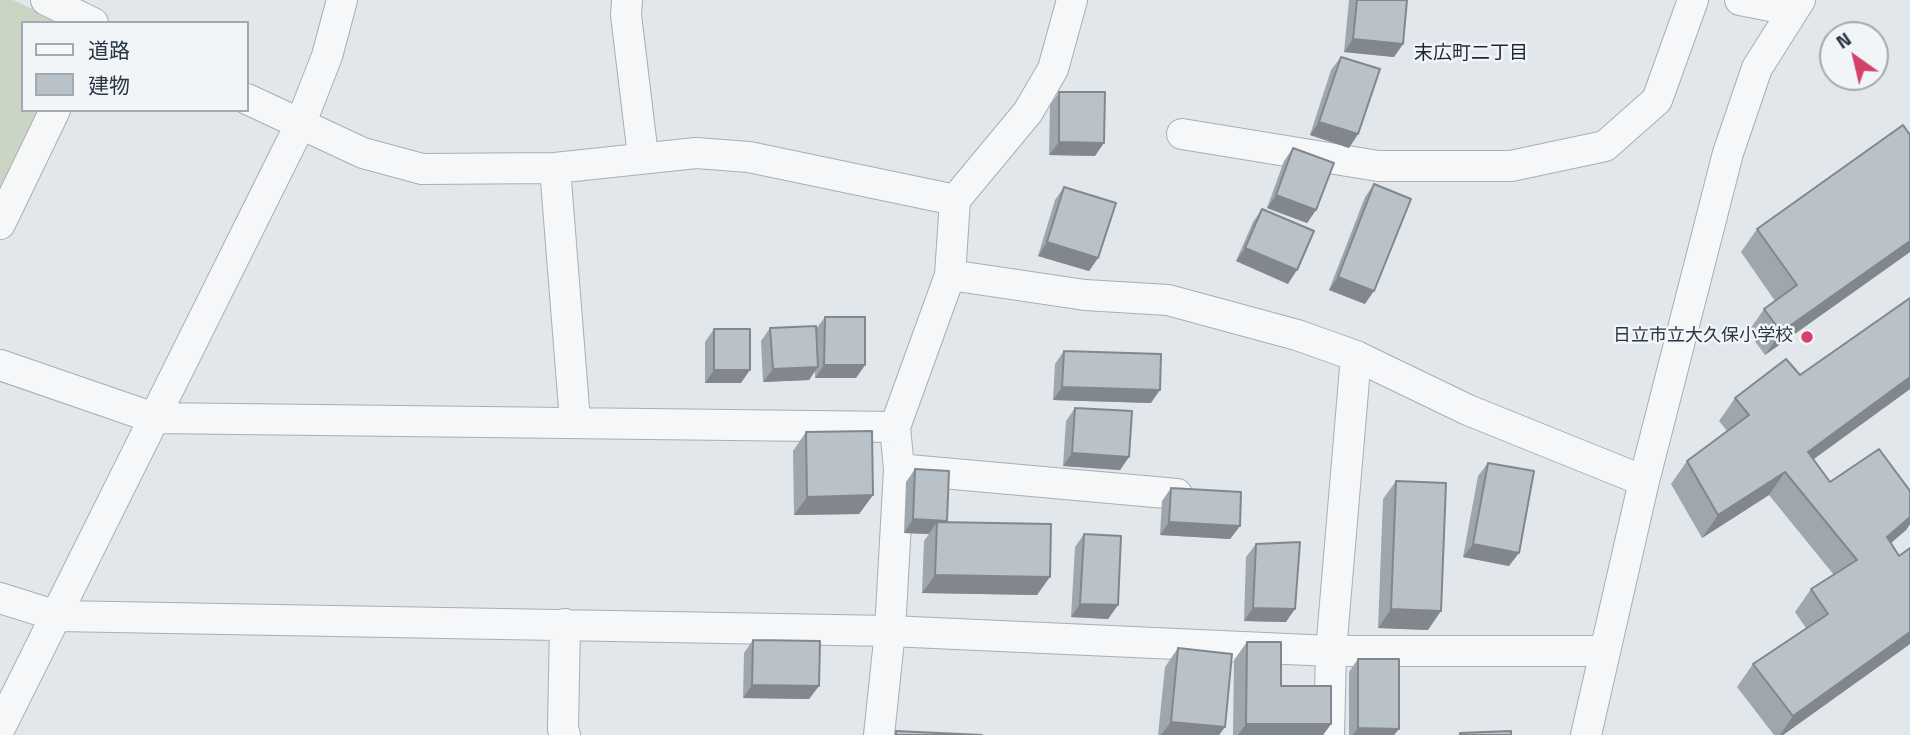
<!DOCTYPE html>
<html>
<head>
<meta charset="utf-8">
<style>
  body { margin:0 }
  #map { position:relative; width:1910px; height:735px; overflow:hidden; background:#e2e7eb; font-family:"Titillium Web","Noto Sans JP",sans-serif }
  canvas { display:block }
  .legend { position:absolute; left:21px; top:21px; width:228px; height:91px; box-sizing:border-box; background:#f2f5f8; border:2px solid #a2a9b0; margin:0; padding:9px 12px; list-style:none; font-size:21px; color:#293644 }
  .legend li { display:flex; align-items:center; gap:14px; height:35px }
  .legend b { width:35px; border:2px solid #a2a9b0 }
  .north { position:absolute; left:1819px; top:21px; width:70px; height:70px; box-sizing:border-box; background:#f2f5f8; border:2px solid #a2a9b0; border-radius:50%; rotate:326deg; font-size:19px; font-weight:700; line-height:28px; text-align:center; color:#293644 }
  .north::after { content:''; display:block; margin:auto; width:24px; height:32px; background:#d6416b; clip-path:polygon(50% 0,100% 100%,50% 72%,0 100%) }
</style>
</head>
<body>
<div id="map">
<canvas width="1910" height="735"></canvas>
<ul class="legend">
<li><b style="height:9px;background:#f5f7f9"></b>道路</li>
<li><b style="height:19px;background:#b9c1c9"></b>建物</li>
</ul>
<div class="north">N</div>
</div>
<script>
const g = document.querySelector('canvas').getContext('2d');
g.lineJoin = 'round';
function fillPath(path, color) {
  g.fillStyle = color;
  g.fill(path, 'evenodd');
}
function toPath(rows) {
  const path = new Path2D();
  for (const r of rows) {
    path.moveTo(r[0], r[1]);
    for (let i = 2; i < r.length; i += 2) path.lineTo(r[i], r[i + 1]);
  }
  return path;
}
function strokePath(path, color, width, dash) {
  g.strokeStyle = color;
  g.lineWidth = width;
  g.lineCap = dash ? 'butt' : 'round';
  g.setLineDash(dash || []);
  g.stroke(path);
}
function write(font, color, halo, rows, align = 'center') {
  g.font = font + ' "Titillium Web","Noto Sans JP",sans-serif';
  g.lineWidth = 5;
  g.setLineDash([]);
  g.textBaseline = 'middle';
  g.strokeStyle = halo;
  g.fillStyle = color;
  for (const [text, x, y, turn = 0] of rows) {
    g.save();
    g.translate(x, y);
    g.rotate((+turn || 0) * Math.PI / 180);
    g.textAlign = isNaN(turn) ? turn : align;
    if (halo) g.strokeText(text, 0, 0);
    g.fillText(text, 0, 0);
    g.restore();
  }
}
fillPath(toPath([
  [0,0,13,0,63,23,23,23,23,110,43,110,0,200]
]), '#cad6c3');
const minor = toPath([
  [46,0,93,23],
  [627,0,626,15,643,156],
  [1740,0,1791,10],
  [247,99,363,153,422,169,555,168,696,153,749,157,955,200],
  [1182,134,1378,166,1511,166,1605,146,1657,100,1693,0],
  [555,168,575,421],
  [0,224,55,110],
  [950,275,1085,295,1168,300,1297,335,1356,356,1468,410,1644,481],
  [0,365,154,418,895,427],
  [909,470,1177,494],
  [0,598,57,616,890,631,1331,651,1603,651],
  [565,624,563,729,565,735],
  [0,728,300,125,327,56,342,0],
  [879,735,890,631,899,469,895,427,950,275,955,200,1028,112,1053,69,1072,0],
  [1329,735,1331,651,1356,356],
  [1586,735,1644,481,1728,153,1757,68,1800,0]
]);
strokePath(minor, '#a7aeb6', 32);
strokePath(minor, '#f5f7f9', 30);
fillPath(toPath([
  [1349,0,1407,0,1403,44,1394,57,1344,52],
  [1341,57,1358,134,1349,148,1310,135,1331,70],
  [1059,92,1095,156,1049,155,1050,105],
  [1910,135,1910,252,1765,355,1748,332,1764,309,1775,301,1741,252,1757,229],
  [1293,148,1316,210,1307,223,1267,208,1284,161],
  [1374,184,1365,304,1329,290,1365,197],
  [1064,187,1098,258,1089,271,1038,256,1055,200],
  [1262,209,1288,284,1236,261,1253,222],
  [1910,298,1910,389,1813,459,1830,482,1910,491,1910,524,1906,530,1891,543,1910,644,1783,735,1774,735,1737,687,1753,664,1806,628,1795,612,1811,589,1834,575,1769,495,1702,538,1671,484,1687,461,1727,431,1719,421,1735,398,1800,375],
  [825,317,865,365,856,378,815,378,815,371,809,380,763,382,761,341,770,328,816,329],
  [714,329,741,383,705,383,705,342],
  [1064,351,1151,403,1053,400,1055,364],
  [1075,408,1129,457,1120,470,1063,466,1066,421],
  [806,432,873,495,859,514,794,515,793,451],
  [1488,463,1509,566,1463,557,1478,476],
  [915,469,947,521,946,523,1037,595,922,593,924,541,929,534,904,533,906,482],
  [1396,481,1428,630,1378,628,1383,499],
  [1171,488,1240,526,1230,539,1160,535,1162,501],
  [1084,534,1118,605,1108,619,1071,617,1075,547],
  [1256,544,1286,622,1244,621,1246,557],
  [753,640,819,686,809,699,743,698,744,653],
  [1247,642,1281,686,1331,724,1323,735,1233,735,1234,660],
  [1178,648,1225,727,1219,735,1158,735,1165,667],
  [1358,659,1399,729,1394,735,1349,735,1349,672]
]), '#9fa6ad');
fillPath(toPath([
  [1353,39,1403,44,1394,57,1344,52],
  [1319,122,1358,134,1349,148,1310,135],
  [1059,142,1104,143,1095,156,1049,155],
  [1276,195,1316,210,1307,223,1267,208],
  [1910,241,1910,252,1765,355,1781,332],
  [1047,242,1098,258,1089,271,1038,256],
  [1245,248,1297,270,1288,284,1236,261],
  [1338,277,1374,291,1365,304,1329,290],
  [824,365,865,365,856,378,815,378],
  [818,367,809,380,763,382,773,369],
  [714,370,750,370,741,383,705,383],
  [1910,377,1910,389,1792,475,1808,452],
  [1062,387,1160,390,1151,403,1053,400],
  [1072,453,1129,457,1120,470,1063,466],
  [1785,472,1769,495,1702,538,1718,515],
  [873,495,859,514,794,515,807,497],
  [1910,517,1910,524,1906,530,1871,560,1887,537],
  [913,519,947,521,937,534,937,522,929,534,904,533],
  [1169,522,1240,526,1230,539,1160,535],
  [1473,544,1519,553,1509,566,1463,557],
  [935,575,1050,577,1037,595,922,593],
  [1080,604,1118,605,1108,619,1071,617],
  [1253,608,1295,609,1286,622,1244,621],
  [1391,609,1441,611,1428,630,1378,628],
  [1910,632,1910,644,1783,735,1780,735,1793,716],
  [752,685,819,686,809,699,743,698],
  [1171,722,1225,727,1219,735,1161,735],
  [1246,724,1331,724,1323,735,1238,735],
  [1358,728,1399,729,1394,735,1353,735]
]), '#82878d');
const building = toPath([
  [1357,0,1407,0,1403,44,1353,39,1357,0],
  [1341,57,1380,69,1358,134,1319,122,1341,57],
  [1059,92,1105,92,1104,143,1059,142,1059,92],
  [1903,125,1910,135,1910,241,1781,332,1764,309,1797,285,1757,229,1903,125],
  [1293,148,1334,163,1316,210,1276,195,1293,148],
  [1374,184,1411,199,1374,291,1338,277,1374,184],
  [1064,187,1116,203,1098,258,1047,242,1064,187],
  [1262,209,1314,231,1297,270,1245,248,1262,209],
  [1910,298,1910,377,1808,452,1830,482,1879,449,1910,491,1910,517,1887,537,1899,556,1910,548,1910,632,1793,716,1753,664,1828,614,1811,589,1857,560,1785,472,1718,515,1687,461,1749,415,1735,398,1786,359,1800,375,1910,298],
  [825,317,865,317,865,365,824,365,825,317],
  [816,326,818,367,773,369,770,328,816,326],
  [714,329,750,329,750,370,714,370,714,329],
  [1064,351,1161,354,1160,390,1062,387,1064,351],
  [1075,408,1132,411,1129,457,1072,453,1075,408],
  [872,431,873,495,807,497,806,432,872,431],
  [1488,463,1534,471,1519,553,1473,544,1488,463],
  [915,469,949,471,947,521,913,519,915,469],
  [1396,481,1446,483,1441,611,1391,609,1396,481],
  [1171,488,1241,492,1240,526,1169,522,1171,488],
  [937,522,1051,524,1050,577,935,575,937,522],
  [1084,534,1121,536,1118,605,1080,604,1084,534],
  [1300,542,1295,609,1253,608,1256,544,1300,542],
  [753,640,820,641,819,686,752,685,753,640],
  [1247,642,1281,642,1281,686,1331,686,1331,724,1246,724,1247,642],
  [1178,648,1232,654,1225,727,1171,722,1178,648],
  [1358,659,1399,659,1399,729,1358,728,1358,659],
  [896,731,982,735,896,735,896,731],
  [1511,731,1511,735,1460,735,1460,733,1511,731]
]);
fillPath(building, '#b9c1c9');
strokePath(building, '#82878d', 2);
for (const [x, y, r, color] of [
  [1807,337,7,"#d6416b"]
]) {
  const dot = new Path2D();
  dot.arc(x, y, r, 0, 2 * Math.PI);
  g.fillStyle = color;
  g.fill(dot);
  strokePath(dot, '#f2f5f8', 2.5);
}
write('18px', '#293644', '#f2f5f8', [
  ["日立市立大久保小学校",1793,337]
], 'right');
write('19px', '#1b2735', '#f2f5f8', [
  ["末広町二丁目",1471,54]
]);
</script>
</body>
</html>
